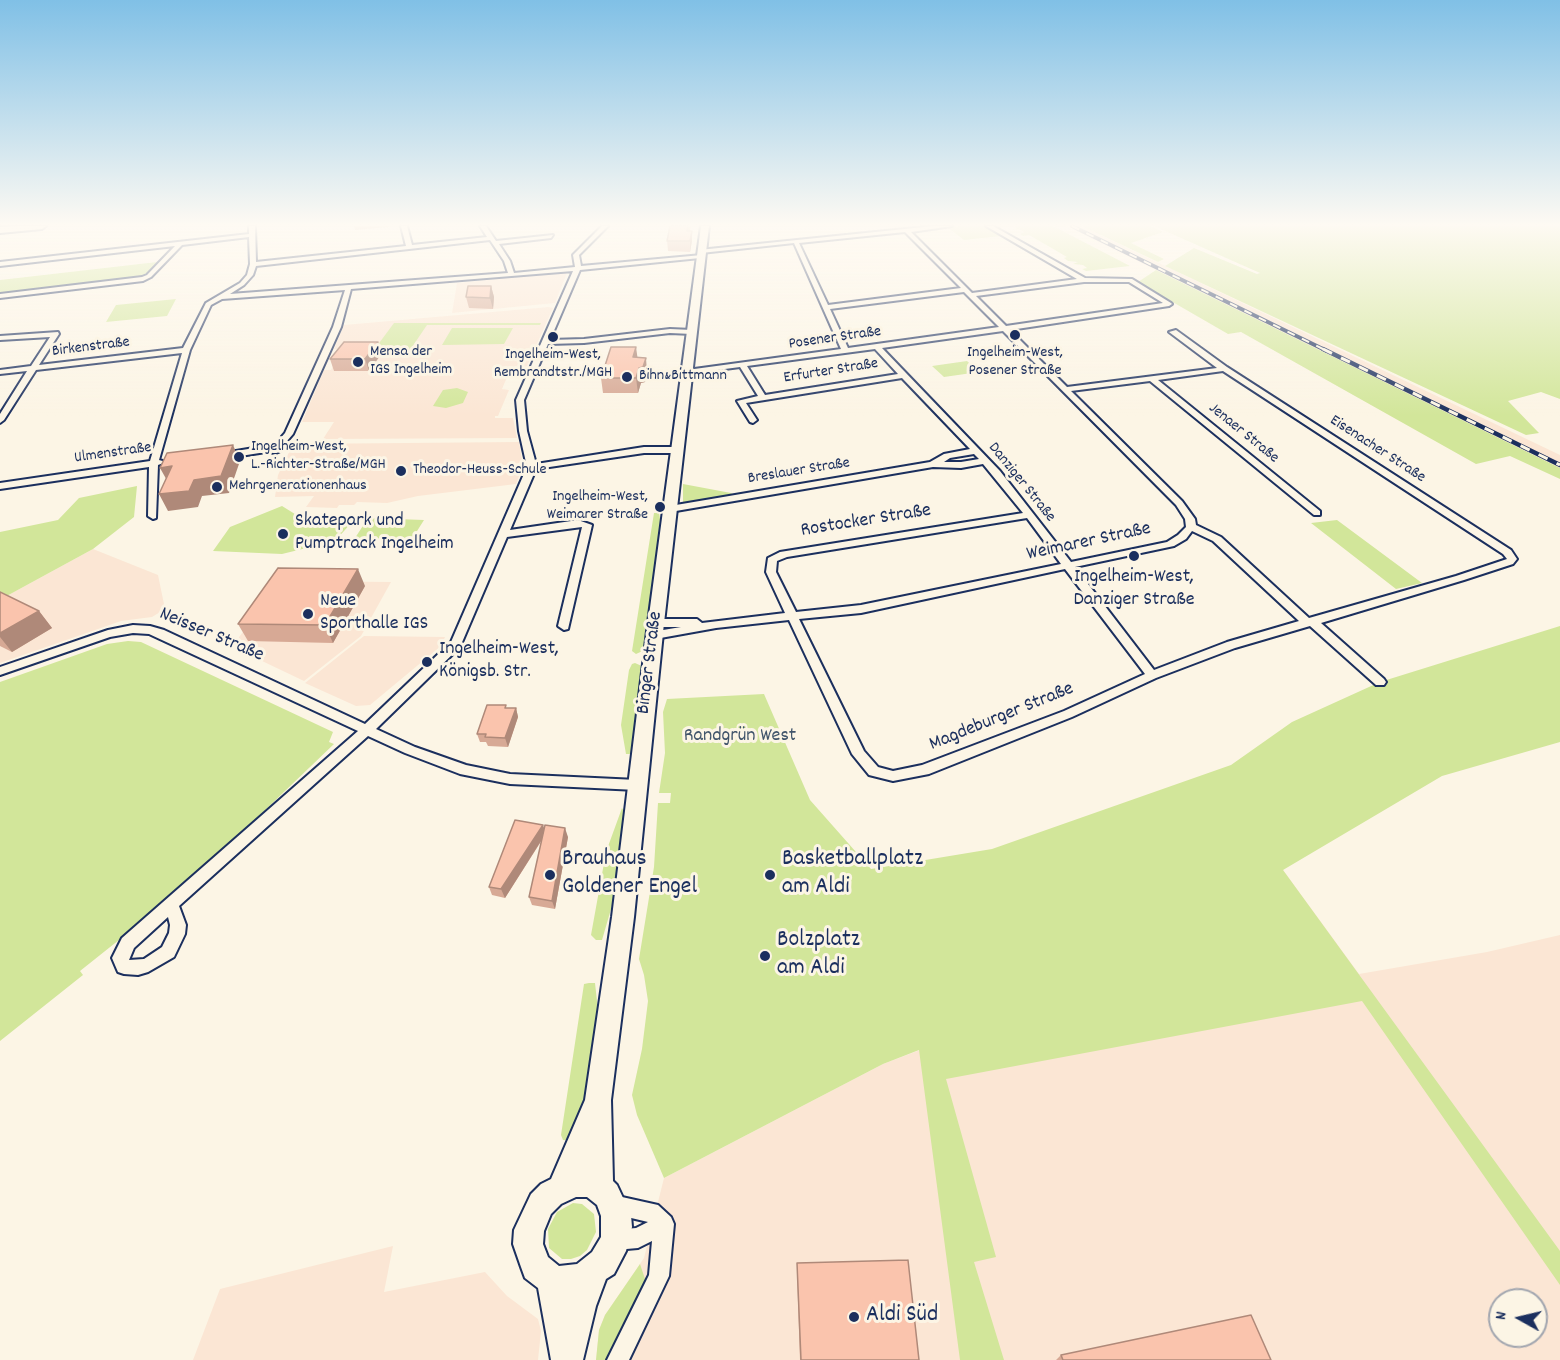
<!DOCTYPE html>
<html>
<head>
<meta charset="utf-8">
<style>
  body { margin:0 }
  #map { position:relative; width:1560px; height:1360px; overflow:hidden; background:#fcf5e5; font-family:Dekko,sans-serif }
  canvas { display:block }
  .north { position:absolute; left:1488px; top:1288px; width:60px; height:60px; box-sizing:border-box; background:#fcf5e5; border:2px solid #a2a6af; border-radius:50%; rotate:278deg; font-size:16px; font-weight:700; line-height:24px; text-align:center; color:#1b2f5e }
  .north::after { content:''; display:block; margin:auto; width:21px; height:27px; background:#1b2f5e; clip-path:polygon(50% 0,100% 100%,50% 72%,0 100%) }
</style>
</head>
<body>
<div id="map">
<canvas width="1560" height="1360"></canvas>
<div class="north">N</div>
</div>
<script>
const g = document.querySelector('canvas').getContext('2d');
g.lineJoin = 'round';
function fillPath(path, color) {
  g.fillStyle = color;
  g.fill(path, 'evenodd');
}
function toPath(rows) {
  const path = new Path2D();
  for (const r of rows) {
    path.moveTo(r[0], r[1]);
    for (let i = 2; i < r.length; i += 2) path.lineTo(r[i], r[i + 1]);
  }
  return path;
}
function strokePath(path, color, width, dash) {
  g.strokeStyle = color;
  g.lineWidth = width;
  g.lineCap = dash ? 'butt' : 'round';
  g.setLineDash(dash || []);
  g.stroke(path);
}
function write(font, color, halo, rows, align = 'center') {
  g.font = font + ' Dekko,sans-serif';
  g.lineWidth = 6;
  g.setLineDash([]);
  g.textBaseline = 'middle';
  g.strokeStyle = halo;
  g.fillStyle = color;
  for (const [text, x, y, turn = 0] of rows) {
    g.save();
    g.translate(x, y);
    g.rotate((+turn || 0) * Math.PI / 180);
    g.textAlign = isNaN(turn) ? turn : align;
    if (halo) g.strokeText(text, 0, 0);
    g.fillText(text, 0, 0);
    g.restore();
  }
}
fillPath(toPath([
  [1066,226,1086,228,1560,455,1560,468],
  [563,272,567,273,555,303,452,313,457,283],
  [549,307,553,308,523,375,508,375,502,389,509,390,498,416,495,416,495,418,513,418,517,438,323,439,334,422,302,422,324,370,331,370,340,350,334,349,344,325],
  [519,442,523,466,516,484,418,496,387,503,357,502,354,505,339,505,337,508,306,507,314,496,275,497,278,475,293,444],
  [93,549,158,575,165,609,152,617,121,621,0,663,0,597,3,598],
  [280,581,391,582,361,636,304,681,239,650,234,644],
  [364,636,445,637,441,646,370,705,356,706,305,683],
  [1283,870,1359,974,1487,952,1560,935,1560,1360,596,1360,599,1330,605,1315,644,1258,664,1178,883,1064,920,1050],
  [1500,1300,1536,1300,1536,1336,1500,1336],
  [393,1246,384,1292,485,1272,507,1296,538,1319,541,1331,538,1360,193,1360,220,1289]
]), '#fbe6d4');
fillPath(toPath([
  [961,226,985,226,1002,236,964,240,947,227],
  [1014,226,1053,226,1130,266,1086,271,1082,269,1087,268,1083,265,1073,264,1078,262,1068,261,1064,258,1067,257,1029,235,1023,236,1020,234,1024,232,1021,230,1012,229,1017,228],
  [1082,226,1151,226,1163,232,1131,243,1164,259,1158,262],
  [1154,226,1560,226,1560,399,1541,392,1508,401,1539,433,1526,435,1165,266,1194,248,1257,274,1260,273],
  [157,262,145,275,133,279,0,294,0,280],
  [1156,270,1560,468,1560,479,1510,456,1476,464,1241,332,1228,334,1138,282],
  [176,299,167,316,106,322,116,305],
  [394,323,541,323,540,325,427,325,410,350,374,350],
  [452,328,513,328,504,344,442,345],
  [967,361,979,372,944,377,932,366],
  [457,388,468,392,463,403,446,408,433,406,443,390],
  [683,484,731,493,734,495,683,505],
  [137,486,134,517,93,549,3,598,0,597,0,532,58,520,79,498],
  [282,506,303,519,353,521,335,541,282,554,213,551,230,527],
  [654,513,659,513,662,530,647,649,636,654,632,651],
  [368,518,424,520,412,539,355,538],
  [1337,520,1422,583,1396,589,1311,523],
  [1560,626,1560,742,1442,776,1283,870,1560,1251,1560,1285,1362,1001,946,1079,996,1257,974,1262,1004,1360,960,1360,919,1050,883,1064,664,1178,637,1115,632,1095,642,1049,648,1001,644,975,639,959,654,867,658,803,670,803,671,793,659,793,665,753,663,712,667,699,764,694,810,800,871,869,992,849,1231,765,1292,722,1380,682],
  [128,641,141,642,333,732,329,742,334,744,237,837,134,928,80,971,83,975,0,1041,0,682,107,644],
  [635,663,644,667,632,754,626,754,621,725,629,670,632,664],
  [622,808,626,815,615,882,618,885,602,940,596,940,591,935,606,852],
  [589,983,595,983,599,1019,589,1086,576,1141,563,1140,561,1135,584,984],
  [573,1203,582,1204,594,1214,596,1232,587,1250,580,1256,571,1259,562,1259,549,1248,548,1229,557,1212],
  [640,1264,645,1279,642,1294,608,1360,596,1360,599,1330,605,1315]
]), '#d2e69a');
const minor = toPath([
  [249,226,255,226,256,262,406,246,401,226,407,226,412,245,487,237,480,226,486,226,496,241,553,235,551,238,499,244,510,261,514,273,575,267,573,255,602,226,608,226,579,255,581,266,702,255,700,258,580,270,550,340,584,339,670,329,692,330,696,332,692,334,670,333,584,343,548,344,524,400,527,431,536,464,644,447,677,447,681,450,677,453,644,453,536,469,510,530,578,520,592,525,568,629,564,630,558,626,582,527,507,537,460,647,376,729,415,747,466,765,510,774,637,780,642,781,644,785,642,789,637,790,510,784,460,774,405,753,368,736,179,906,186,925,185,934,174,957,148,972,138,975,124,974,118,972,112,958,122,938,358,731,149,634,133,633,110,637,0,675,0,667,108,630,133,625,150,626,164,630,365,724,451,642,527,467,519,431,516,400,573,271,351,289,341,327,293,434,287,441,290,445,289,447,276,453,266,452,221,459,218,458,218,454,266,446,275,447,280,444,278,441,285,433,333,327,345,290,222,299,211,305,190,350,159,460,166,462,158,465,156,518,153,519,148,516,149,467,0,489,0,483,150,461,182,353,36,370,4,420,0,423,0,414,27,371,0,374,0,370,31,366,50,337,0,340,0,336,58,332,59,334,39,365,183,348,206,303,240,283,247,275,250,264,249,237,182,245,151,277,143,281,0,298,0,294,142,277,147,275,175,246,0,266,0,262,249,234,249,226],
  [490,240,504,261,508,273,230,294,244,285,253,275,256,266,490,240],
  [168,917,170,925,169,933,162,947,144,959,129,960,134,948,168,917],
  [934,226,952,226,911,232,972,293,1077,279,986,226,993,226,1085,278,1132,279,1171,303,1172,304,1169,306,1010,330,1067,387,1217,368,1169,332,1176,330,1227,367,1511,550,1517,559,1513,564,1464,580,1321,623,1384,679,1386,682,1384,685,1376,685,1310,626,1235,648,1156,678,1072,717,929,774,893,781,869,775,852,754,789,620,716,628,655,639,651,638,649,635,651,632,681,627,656,627,650,623,656,619,697,619,702,623,785,613,766,572,768,558,780,552,1023,513,983,464,961,468,933,467,670,512,665,509,670,506,930,462,944,454,970,449,902,378,746,403,757,420,753,423,750,422,737,401,758,396,740,367,687,374,683,372,687,370,841,349,794,243,701,253,699,250,934,226],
  [905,232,961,288,828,305,799,243,905,232],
  [1084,282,1129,282,1163,303,1006,326,976,296,1084,282],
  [964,292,999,327,848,348,830,309,964,292],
  [1003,331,1176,505,1185,519,1186,527,1178,535,1167,542,1071,562,1000,471,882,348,1003,331],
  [875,349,898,374,765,395,747,366,875,349],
  [1223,371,1503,554,1507,559,1456,576,1309,618,1221,537,1196,525,1195,519,1182,501,1071,391,1150,381,1314,515,1320,515,1320,511,1158,380,1223,371],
  [974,454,979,459,961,462,944,462,950,458,974,454],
  [1027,518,1061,564,861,605,796,612,776,572,777,561,787,557,1027,518],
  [1192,531,1213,541,1299,621,1227,642,1154,670,1075,567,1174,546,1186,539,1192,531],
  [1065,569,1145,674,1064,711,922,765,893,771,878,767,864,751,799,619,861,613,1065,569],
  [613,1195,658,1205,671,1217,674,1224,669,1276,629,1360,607,1360,649,1275,652,1241,638,1248,615,1250,608,1247,605,1240,608,1233,615,1230,636,1228,648,1222,606,1212,603,1205,606,1198,613,1195]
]);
const secondary = toPath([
  [18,226,46,226,42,229,0,233,0,227,18,226],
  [701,226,709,226,664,623,634,917,611,1100,613,1181,617,1185,631,1215,632,1227,626,1251,614,1274,606,1279,596,1306,583,1360,551,1360,538,1288,525,1278,521,1267,513,1244,514,1230,531,1194,541,1184,551,1179,585,1100,612,917,648,623,701,226],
  [576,1197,587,1197,597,1205,601,1216,601,1237,592,1252,577,1264,559,1266,548,1257,543,1244,544,1231,551,1214,561,1204,576,1197]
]);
strokePath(minor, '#1b2f5e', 4);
strokePath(secondary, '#1b2f5e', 4);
fillPath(minor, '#fcf5e5');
fillPath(secondary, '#fcf5e5');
const railFar1 = toPath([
  [1072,226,1327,351]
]);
const rail = toPath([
  [1323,349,1560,465]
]);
strokePath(railFar1, '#1b2f5e', 4);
strokePath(rail, '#1b2f5e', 4.5);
strokePath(railFar1, '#fcf5e5', 2, [8]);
strokePath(rail, '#fcf5e5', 3, [10]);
fillPath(toPath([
  [691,226,690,231,692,241,690,252,668,251,667,241],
  [491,286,494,297,493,309,469,308,466,297],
  [382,353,369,371,334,371,330,359],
  [638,357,647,372,645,382,641,383,638,393,603,393,601,378],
  [365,586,333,643,248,641,238,624],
  [0,592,39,611,52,628,12,652,0,646],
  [507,708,516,708,518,717,508,747,488,746,486,742,480,742,477,734],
  [544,828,568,837,555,909,532,905,529,897,542,840,505,898,492,895,489,887],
  [797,1263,919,1360,800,1360,797,1274],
  [1061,1355,1271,1360,1056,1360]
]), '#d7a995');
fillPath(toPath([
  [354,226,389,226,389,227,355,230],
  [692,231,692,241,690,252,690,241],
  [491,286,494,297,493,309,490,298],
  [378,342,382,353,369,371,365,359],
  [636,347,638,361,633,357],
  [646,358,647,372,645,382,641,383,638,393,636,378,639,368],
  [233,445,240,461,229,493,202,496,198,507,168,511,159,494,194,480],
  [172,466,169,484,160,468],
  [358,569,365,586,333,643,325,625],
  [39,611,52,628,12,652,0,637,0,633],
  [516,708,518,717,508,747,505,738],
  [543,825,546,833,505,898,501,889],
  [565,828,568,837,555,909,552,901]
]), '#af8979');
const building = toPath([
  [670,226,688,226,687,231,692,231,690,241,667,241,670,226],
  [468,286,491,286,490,298,466,297,468,286],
  [344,342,378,342,365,359,330,359,344,342],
  [611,347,636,347,633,357,646,358,643,367,639,368,636,378,601,378,611,347],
  [233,445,221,476,194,480,189,491,159,494,172,466,160,468,167,453,233,445],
  [278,568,358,569,325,625,238,624,278,568],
  [0,592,39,611,0,633,0,592],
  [487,705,506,705,505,708,516,708,505,738,485,737,486,734,477,734,487,705],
  [515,820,543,825,501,889,489,887,515,820],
  [545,825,565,828,552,901,529,897,545,825],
  [908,1260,919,1360,801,1360,797,1263,908,1260],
  [1251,1315,1271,1360,1063,1360,1061,1355,1251,1315]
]);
fillPath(building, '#fac4ad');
strokePath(building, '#af8979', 1.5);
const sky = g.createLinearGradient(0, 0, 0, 416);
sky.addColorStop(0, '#80c0e6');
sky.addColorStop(0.54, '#fefaf3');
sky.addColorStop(1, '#fefaf300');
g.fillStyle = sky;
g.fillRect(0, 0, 1560, 416);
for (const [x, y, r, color] of [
  [1015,335,6,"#1b2f5e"],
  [553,337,6,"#1b2f5e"],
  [358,362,6,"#1b2f5e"],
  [627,377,6,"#1b2f5e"],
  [239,457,6,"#1b2f5e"],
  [401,471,6,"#1b2f5e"],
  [217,487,6,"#1b2f5e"],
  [660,507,6,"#1b2f5e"],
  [283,534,6,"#1b2f5e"],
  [1134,556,6,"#1b2f5e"],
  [308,614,6,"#1b2f5e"],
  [427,662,6,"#1b2f5e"],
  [550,875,6,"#1b2f5e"],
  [770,875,6,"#1b2f5e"],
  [765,956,6,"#1b2f5e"],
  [854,1317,6,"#1b2f5e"]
]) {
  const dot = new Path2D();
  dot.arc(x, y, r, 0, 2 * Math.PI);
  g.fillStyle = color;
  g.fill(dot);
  strokePath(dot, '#fcf5e5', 2);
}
write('16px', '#1b2f5e', '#fcf5e5', [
  ["Posener Straße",835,339,-8],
  ["Birkenstraße",91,348,-7],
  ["Erfurter Straße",831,372,-9],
  ["Jenaer Straße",1243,434,39],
  ["Eisenacher Straße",1377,450,33],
  ["Ulmenstraße",113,454,-8],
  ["Breslauer Straße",799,472,-9],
  ["Danziger Straße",1021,483,51]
]);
write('16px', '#1b2f5e', '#fcf5e5', [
  ["Mensa der",370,353],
  ["IGS Ingelheim",370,371],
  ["Ingelheim-West,",1015,354,"center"],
  ["Posener Straße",1015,372,"center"],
  ["Ingelheim-West,",553,356,"center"],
  ["Rembrandtstr./MGH",553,374,"center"],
  ["Bihn&Bittmann",639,377],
  ["Ingelheim-West,",251,448],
  ["L.-Richter-Straße/MGH",251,466],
  ["Theodor-Heuss-Schule",413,471],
  ["Mehrgenerationenhaus",229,487],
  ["Ingelheim-West,",648,498,"right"],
  ["Weimarer Straße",648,516,"right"]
], 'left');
write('20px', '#1b2f5e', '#fcf5e5', [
  ["Skatepark und",295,522],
  ["Pumptrack Ingelheim",295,545],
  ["Ingelheim-West,",1134,578,"center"],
  ["Danziger Straße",1134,601,"center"],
  ["Neue",320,602],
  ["Sporthalle IGS",320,625],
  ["Ingelheim-West,",439,650],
  ["Königsb. Str.",439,673]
], 'left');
write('20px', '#1b2f5e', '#fcf5e5', [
  ["Rostocker Straße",866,522,-9],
  ["Weimarer Straße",1089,543,-12],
  ["Neisser Straße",211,636,23],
  ["Binger Straße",651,663,-83],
  ["Magdeburger Straße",1002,718,-22]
]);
write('20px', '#40546a', '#fcf5e5', [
  ["Randgrün West",740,737]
]);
write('24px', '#1b2f5e', '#fcf5e5', [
  ["Brauhaus",562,861],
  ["Goldener Engel",562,889],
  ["Basketballplatz",782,861],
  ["am Aldi",782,889],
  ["Bolzplatz",777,942],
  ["am Aldi",777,970],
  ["Aldi Süd",866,1317]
], 'left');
</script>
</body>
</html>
